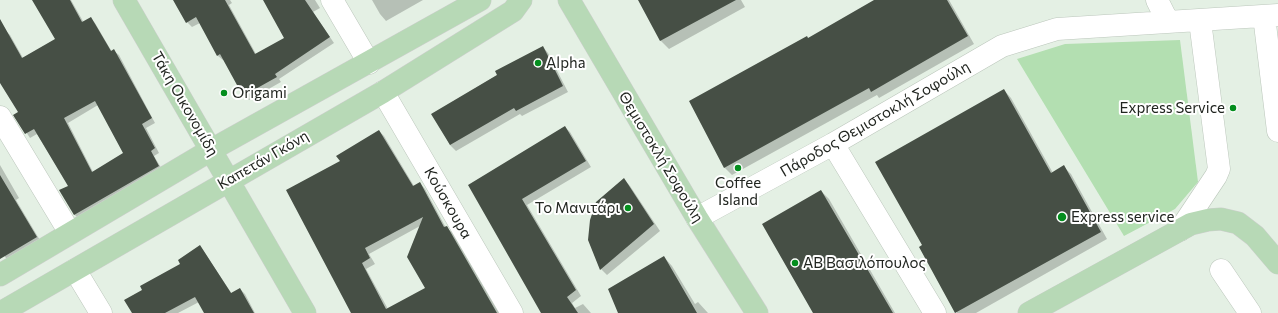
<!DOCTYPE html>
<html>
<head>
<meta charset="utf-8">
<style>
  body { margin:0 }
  canvas { display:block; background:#e4f0e4 }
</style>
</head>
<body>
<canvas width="1278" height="313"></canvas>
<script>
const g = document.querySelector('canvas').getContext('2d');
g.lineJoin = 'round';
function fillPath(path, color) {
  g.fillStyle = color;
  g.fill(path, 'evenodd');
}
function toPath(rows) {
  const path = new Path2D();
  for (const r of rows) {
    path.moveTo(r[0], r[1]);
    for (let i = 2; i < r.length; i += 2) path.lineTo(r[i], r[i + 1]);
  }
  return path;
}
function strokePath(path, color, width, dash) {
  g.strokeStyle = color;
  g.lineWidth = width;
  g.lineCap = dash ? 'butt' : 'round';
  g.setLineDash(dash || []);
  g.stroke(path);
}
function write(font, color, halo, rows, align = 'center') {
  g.font = font + ' Commissioner,sans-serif';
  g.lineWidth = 4;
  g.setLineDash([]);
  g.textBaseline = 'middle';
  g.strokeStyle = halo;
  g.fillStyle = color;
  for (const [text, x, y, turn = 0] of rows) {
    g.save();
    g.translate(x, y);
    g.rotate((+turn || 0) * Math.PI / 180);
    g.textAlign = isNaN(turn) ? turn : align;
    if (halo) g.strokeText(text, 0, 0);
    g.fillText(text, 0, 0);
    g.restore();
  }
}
fillPath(toPath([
  [1180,40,1198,182,1175,209,1124,236,1017,59,1065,44]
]), '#b3dfb1');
fillPath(toPath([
  [33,0,71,0,84,23,91,19,95,23,112,52,114,51,119,55,155,123,146,128,159,153,154,156,163,171,79,219,74,214,69,186,37,134,30,138,15,115,19,112,0,72,0,33,5,30,10,35,23,58,56,39],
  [98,105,124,154,93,172,68,123],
  [174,0,230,0,232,3,229,5,256,54,286,38,264,0,315,0,320,8,313,12,334,43,279,79,281,82,249,100,244,95,224,60,223,60,218,56,200,23,192,27,187,22],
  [372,0,423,0,386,21,380,14],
  [639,0,741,0,745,7,669,49,661,41],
  [876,0,949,0,974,44,879,98,877,95,732,175,725,168,690,101,808,39],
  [543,47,548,53,568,92,522,116,520,114,456,151,450,145,433,114],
  [1004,90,1011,98,1053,173,1064,167,1071,174,1107,239,976,313,957,313,920,248,924,246],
  [565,127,570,132,591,167,527,205,581,296,572,303,575,308,583,304,591,313,542,313,469,185],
  [379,131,384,136,414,186,420,183,425,189,446,228,452,232,499,313,352,313,341,161],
  [420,226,426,289,388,309,366,269,375,264,369,254],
  [0,165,19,198,16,200,41,242,9,262,0,250],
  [624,179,630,186,660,231,607,275,601,269,589,240],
  [821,191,829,199,895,313,815,313],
  [200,246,232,294,240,289,245,294,255,313,205,313,199,302,178,313,133,313,144,290,182,264],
  [664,257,672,266,695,304,698,302,708,313,619,313]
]), '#0003');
fillPath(toPath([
  [32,0,70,0,82,22,91,17,111,51,114,49,152,118,142,124,155,148,151,151,159,166,74,215,59,190,68,186,34,129,25,134,13,115,18,112,0,83,0,19,22,58,55,39],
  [95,101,123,153,92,172,64,118],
  [173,0,225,0,255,54,284,38,263,0,305,0,330,37,275,74,277,77,243,96,220,54,217,56,196,17,186,23],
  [638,0,736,0,660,41],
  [874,0,947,0,968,36,871,92,869,88,724,168,689,101,807,36,808,38],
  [543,46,563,86,516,111,514,108,450,145,431,114,497,75,495,71],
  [1004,89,1051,173,1064,165,1101,232,955,313,919,247,922,245,875,162],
  [565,126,586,161,522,199,576,290,567,297,578,313,541,313,468,185],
  [379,130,413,186,420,182,444,227,447,226,497,313,351,313,286,190,340,161,336,156],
  [423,217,407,257,425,288,386,309,362,263,370,258,365,248],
  [0,175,37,237,0,259],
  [624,178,654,224,600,270,588,240,590,220,596,202],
  [821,190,893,313,813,313,762,224],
  [200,245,231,293,240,288,254,313,204,313,195,297,165,313,132,313,124,300,142,290,140,286,180,264,178,260],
  [664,256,697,313,618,313,608,289]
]), '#464f45');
const minor = toPath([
  [332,0,369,63],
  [1157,0,1168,22],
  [1264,16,1278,131],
  [383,92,512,313],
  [0,117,70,233],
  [833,144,935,313],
  [697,218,833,144,1002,46,1057,29,1278,15],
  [1180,230,1216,176,1219,169,1200,21],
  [75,270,101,313],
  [1221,270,1250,313]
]);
const major = toPath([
  [124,0,305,313],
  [569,0,697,218,757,313],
  [0,275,211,150,480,0],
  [0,313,383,92,513,11,521,0],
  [1029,313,1191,224,1208,220,1221,219,1238,223,1255,236,1278,263]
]);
strokePath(minor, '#bcc7bc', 23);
strokePath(major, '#cecfce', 23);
strokePath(minor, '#fff', 22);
strokePath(major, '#b7d9b6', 22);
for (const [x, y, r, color] of [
  [538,63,4,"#048e1e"],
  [224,93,4,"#048e1e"],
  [1233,108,4,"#048e1e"],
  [738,168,4,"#048e1e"],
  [628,208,4,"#048e1e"],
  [1062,217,5,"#048e1e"],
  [795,263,4,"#048e1e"]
]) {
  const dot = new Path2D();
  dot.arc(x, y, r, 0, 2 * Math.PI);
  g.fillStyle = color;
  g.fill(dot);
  strokePath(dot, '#fff', 1.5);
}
write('15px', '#212520', '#fff', [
  ["Alpha",546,63],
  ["Origami",232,93],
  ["Express Service",1225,108,"right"],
  ["Coffee",738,183,"center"],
  ["Island",738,200,"center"],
  ["Το Μανιτάρι",620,208,"right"],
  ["Express service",1071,217],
  ["ΑΒ Βασιλόπουλος",803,263]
], 'left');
write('15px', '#212520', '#fff', [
  ["Τάκη Οικονομίδη",185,104,60],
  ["Πάροδος Θεμιστοκλή Σοφούλη",875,119,-30],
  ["Θεμιστοκλή Σοφούλη",661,157,59],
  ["Καπετάν Γκόνη",263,160,-30],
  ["Κούσκουρα",448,203,60]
]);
</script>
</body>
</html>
